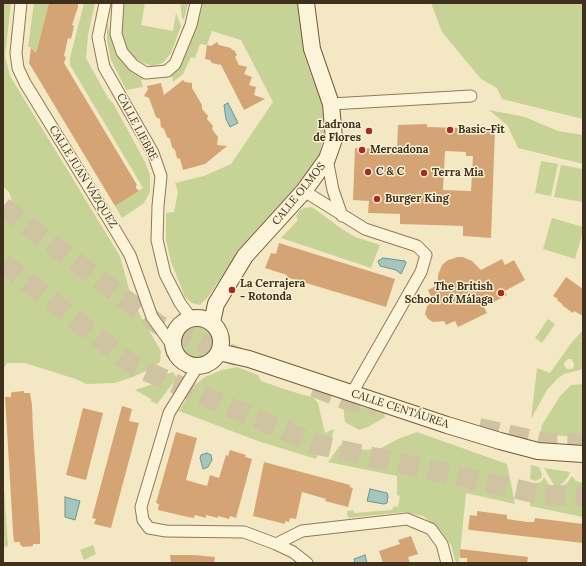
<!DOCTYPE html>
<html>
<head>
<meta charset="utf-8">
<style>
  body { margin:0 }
  #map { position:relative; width:586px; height:566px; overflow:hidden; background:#f3e8c3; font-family:Lora,serif }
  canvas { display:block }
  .frame { position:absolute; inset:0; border:4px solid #3e301d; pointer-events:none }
</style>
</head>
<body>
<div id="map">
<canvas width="586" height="566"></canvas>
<div class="frame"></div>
</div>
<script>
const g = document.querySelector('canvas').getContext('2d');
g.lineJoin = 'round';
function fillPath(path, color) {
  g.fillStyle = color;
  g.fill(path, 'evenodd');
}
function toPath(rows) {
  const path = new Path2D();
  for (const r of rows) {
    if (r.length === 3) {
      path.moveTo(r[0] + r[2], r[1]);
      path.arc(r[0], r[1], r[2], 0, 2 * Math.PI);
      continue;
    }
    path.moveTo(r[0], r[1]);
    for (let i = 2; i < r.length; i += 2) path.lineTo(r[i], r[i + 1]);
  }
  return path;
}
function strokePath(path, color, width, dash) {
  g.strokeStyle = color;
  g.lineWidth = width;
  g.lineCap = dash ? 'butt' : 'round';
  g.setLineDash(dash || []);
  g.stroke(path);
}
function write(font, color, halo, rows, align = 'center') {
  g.font = font + ' Lora,serif';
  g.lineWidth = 3;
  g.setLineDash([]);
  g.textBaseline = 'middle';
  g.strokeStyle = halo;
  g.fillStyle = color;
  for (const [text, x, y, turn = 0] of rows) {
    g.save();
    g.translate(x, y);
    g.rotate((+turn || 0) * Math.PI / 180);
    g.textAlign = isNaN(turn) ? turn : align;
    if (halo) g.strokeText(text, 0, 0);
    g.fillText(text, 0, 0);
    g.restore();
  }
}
fillPath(toPath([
  [3,3,11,3,5,56,10,76,120,256,130,293,140,315,161,351,160,362,152,368,133,377,114,383,86,384,76,379,25,363,7,363,3,369,3,212,11,207,12,201,9,192,3,186],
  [34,3,49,3,36,53,30,47,28,47],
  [84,3,95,3,88,35,86,58,108,98,113,103,145,162,150,175,150,192,144,203,122,218,115,206,143,188,70,65,70,58],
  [122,3,145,3,141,25,173,31,176,13,181,26,171,53,163,63,152,66,141,62,129,53,123,43,120,28],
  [180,3,188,3,184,20,182,18],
  [202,3,298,3,304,55,312,78,322,99,325,116,324,133,318,160,304,181,291,193,231,263,208,297,200,305,192,303,185,297,171,262,166,240,166,213,174,212,178,192,175,183,204,176,231,164,273,102,241,40,212,31,207,45,200,44,195,58,191,57,183,74,173,82,172,76,167,78,166,75,175,73,187,52,196,28],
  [431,3,583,3,583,119,502,99,497,88,481,79,442,32],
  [107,22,113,45,122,62,136,73,153,77,141,80,143,87,126,90,111,60,107,40],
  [489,110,525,117,558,131,583,135,583,164,518,148,514,139,507,125],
  [541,161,558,164,551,196,535,193],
  [561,165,583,169,583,202,554,197],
  [312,207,342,229,355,237,380,245,371,268,281,238,298,220,296,216,299,211,304,208],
  [552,218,583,227,583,232,575,259,543,249],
  [548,319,555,324,542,343,535,338],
  [197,342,15],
  [583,330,583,339,581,341,583,343,583,369,564,374,557,379,547,390,531,419,537,368,550,373,572,342],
  [568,359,571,359,574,363,574,366,572,369,567,369,564,365,564,363],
  [237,367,258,375,261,381,287,390,314,398,318,403,325,433,334,429,331,440,328,445,323,444,316,459,258,441,179,411,195,385,205,377,222,370],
  [173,372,177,378,157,404,151,401,151,399,135,390,153,384,167,374],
  [583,384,583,437,542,435,541,431,542,425,560,396,571,385],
  [345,402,384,413,385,417,368,427,359,430,345,422,343,404],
  [417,432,507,464,515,504,466,493,459,563,456,563,451,545,441,531,423,516,404,512,348,518,347,511,353,510,354,513,392,510,394,506,398,507,400,496,397,495,397,476,328,462,340,445,366,450,381,448,398,439],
  [531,465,539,467,542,474,541,478,536,481,530,479],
  [544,468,570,472,568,477,563,483,558,487,555,487],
  [3,472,8,546,3,547],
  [572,476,576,481,583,483,583,517,530,506,531,483,538,483,542,481,544,477,553,490,557,490,567,483],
  [93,545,96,554,84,560,80,550]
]), '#c7d296');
const water = toPath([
  [228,103,238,123,230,127,226,119,224,105,228,103],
  [383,258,405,261,406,263,401,274,396,270,380,266,378,261,383,258],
  [207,453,211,455,212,460,208,467,203,469,200,458,201,455,207,453],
  [370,489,387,493,388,496,387,503,384,504,367,501,370,489],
  [65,497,80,501,75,520,65,517,65,497],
  [365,555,367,563,355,563,354,559,365,555]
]);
fillPath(water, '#a6c5be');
strokePath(water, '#6b958e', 1);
fillPath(toPath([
  [49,3,78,3,78,7,72,25,74,26,71,39,68,38,64,56,66,57,64,63,137,185,136,186,136,188,139,191,115,206,29,63,31,48,36,53],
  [217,42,219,45,231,48,232,50,234,50,237,55,235,57,239,65,247,67,244,74,252,77,249,85,256,87,254,95,265,99,244,110,221,65,212,63,210,60,205,59,207,45,211,46],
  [183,80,185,82,192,83,192,88,202,105,202,109,208,116,207,119,213,126,212,129,218,137,217,145,227,146,205,164,183,170,180,159,177,158,175,150,172,147,170,139,167,137,164,129,161,127,160,119,156,117,149,98,144,96,148,89,147,86,161,83,164,95],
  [427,124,427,127,495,129,491,238,463,236,463,226,400,224,400,214,368,213,369,201,353,200,355,148,397,150,398,125],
  [445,151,466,152,466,156,473,156,471,191,443,190],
  [279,243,395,279,386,307,286,277,287,275,265,268,271,253,276,254],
  [458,257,463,257,472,261,481,270,502,259,505,265,514,260,525,280,505,291,507,295,484,307,487,313,458,327,455,321,446,325,444,321,433,322,428,319,425,314,427,306,433,301,428,290,438,285,438,275,442,265,448,260],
  [566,277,583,289,583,316,574,311,573,313,563,306,562,304,557,300,558,299,553,296],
  [24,391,24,393,30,393,32,405,33,431,40,533,40,544,33,544,33,546,22,547,22,545,20,545,20,542,14,542,13,531,5,397,11,397,11,393,13,392],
  [122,406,132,409,129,421,139,423,111,528,94,524,96,519,92,518],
  [83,408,103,413,86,480,66,475],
  [176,432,197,438,186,480,207,486,210,475,219,478,226,455,228,456,230,450,246,455,245,457,252,459,236,518,230,516,229,519,218,516,218,518,206,515,206,518,195,515,194,518,188,517,158,510,159,504,156,503],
  [264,462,350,485,350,487,353,488,348,507,325,501,326,499,302,492,296,519,290,518,289,522,285,521,285,524,253,516],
  [477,511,507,515,507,519,527,522,534,522,535,518,583,524,583,543,470,530,468,529,470,515,477,516],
  [411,536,418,554,408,557,410,563,383,563,379,551,400,544,398,540],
  [460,549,528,557,527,563,467,563,467,558,460,558],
  [170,555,194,555,215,557,214,563,171,563]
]), '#d5a475');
strokePath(toPath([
  [3,207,159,325,238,357],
  [3,263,134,366,318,445,543,495,583,496],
  [314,387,346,400,377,407],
  [479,428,547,443,583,443]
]), '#cfc3a2', 20, [20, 10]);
const street = toPath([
  [21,3,16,53,18,68,25,83,111,223,130,255,152,317,172,345],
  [105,3,98,37,104,67,153,153,161,176,158,206,157,240,165,274,180,303,191,318],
  [118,3,116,34,122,52,133,65,146,73,167,71,175,64,191,25,196,3],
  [331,104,471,96],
  [327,159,333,190,342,216],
  [304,191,365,229,417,246,426,255,421,272,352,393],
  [197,367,169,413,141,507,143,520,149,528,166,531,244,532,276,544,293,552,307,563],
  [276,544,302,531,407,519,431,529,442,544,447,563]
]);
const secondary = toPath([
  [197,342,24],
  [212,322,216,304,245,256,304,191,327,159,334,139,331,104,312,49,306,3],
  [219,352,249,359,447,425,500,441,538,451,583,454]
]);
strokePath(street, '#8f7a58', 13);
strokePath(secondary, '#715a3b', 18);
strokePath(street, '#fcf4d8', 11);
strokePath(secondary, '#fcf4d8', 16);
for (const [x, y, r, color] of [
  [450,130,4,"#a52a21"],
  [369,131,4,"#a52a21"],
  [362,150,4,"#a52a21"],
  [368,172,4,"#a52a21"],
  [424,173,4,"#a52a21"],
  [377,199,4,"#a52a21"],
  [232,290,4,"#a52a21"],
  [501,293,4,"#a52a21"]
]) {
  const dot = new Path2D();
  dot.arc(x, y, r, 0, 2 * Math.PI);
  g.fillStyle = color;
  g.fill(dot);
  strokePath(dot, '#f9f1d4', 1.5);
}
write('bold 11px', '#3e301d', '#f9f1d4', [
  ["Ladrona",361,125,"right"],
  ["de Flores",361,138,"right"],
  ["Basic-Fit",458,130],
  ["Mercadona",370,150],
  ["C & C",376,172],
  ["Terra Mia",432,173],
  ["Burger King",385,199],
  ["La Cerrajera",240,284],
  ["- Rotonda",240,297],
  ["The British",493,287,"right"],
  ["School of Málaga",493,300,"right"]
], 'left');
write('11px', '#3e301d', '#f9f1d4', [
  ["CALLE LIEBRE",137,127,62],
  ["CALLE JUAN VÁZQUEZ",83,177,58],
  ["CALLE OLMOS",299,194,-51],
  ["CALLE CENTÁUREA",400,409,18]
]);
</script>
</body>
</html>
